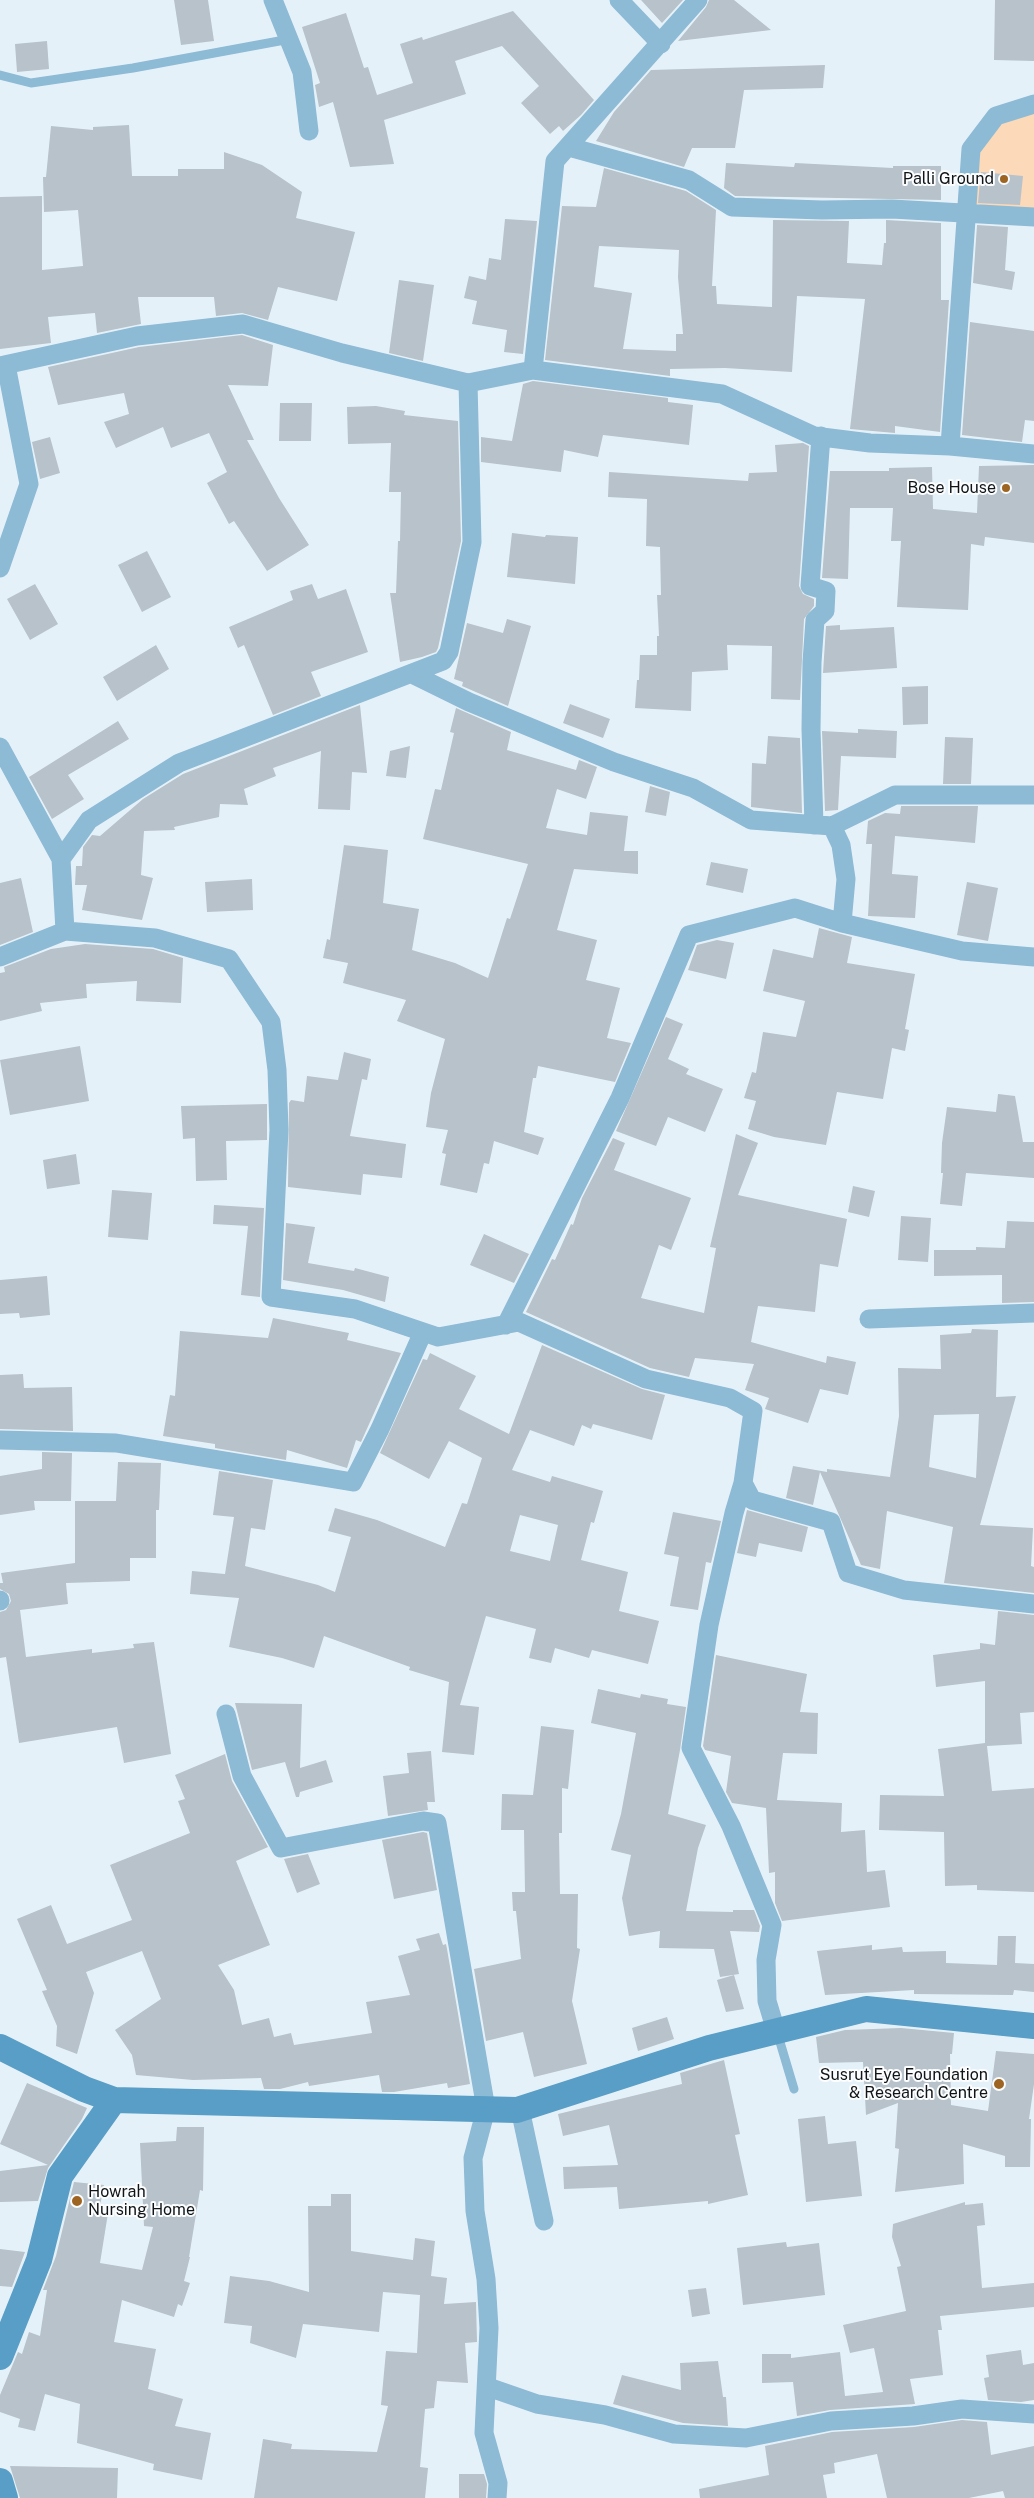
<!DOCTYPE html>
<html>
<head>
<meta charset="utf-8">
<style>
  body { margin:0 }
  canvas { display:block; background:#e5f1f9 }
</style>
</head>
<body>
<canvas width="1034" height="2498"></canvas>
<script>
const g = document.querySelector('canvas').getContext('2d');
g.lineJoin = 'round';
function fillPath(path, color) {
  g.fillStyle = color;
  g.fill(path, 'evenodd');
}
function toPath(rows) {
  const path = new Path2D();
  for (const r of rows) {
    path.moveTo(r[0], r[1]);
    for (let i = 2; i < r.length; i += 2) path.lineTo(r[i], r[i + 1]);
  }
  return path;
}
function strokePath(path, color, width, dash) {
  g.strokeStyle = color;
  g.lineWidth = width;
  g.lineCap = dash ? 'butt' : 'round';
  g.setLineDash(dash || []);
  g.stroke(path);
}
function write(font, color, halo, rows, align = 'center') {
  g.font = font + ' "Public Sans",sans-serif';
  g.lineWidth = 4;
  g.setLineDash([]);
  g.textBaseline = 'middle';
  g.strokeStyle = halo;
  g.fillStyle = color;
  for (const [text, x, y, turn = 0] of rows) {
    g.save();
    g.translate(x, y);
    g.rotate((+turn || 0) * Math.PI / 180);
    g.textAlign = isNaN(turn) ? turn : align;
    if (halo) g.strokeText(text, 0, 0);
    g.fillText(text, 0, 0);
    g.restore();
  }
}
fillPath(toPath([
  [1034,111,1034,209,971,204,977,154,1004,121]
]), '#fbd9b9');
fillPath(toPath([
  [174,0,208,0,214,41,181,45],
  [641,0,683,0,662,23],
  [709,0,734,0,771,30,678,41,706,7],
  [995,0,1034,0,1034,61,994,60],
  [513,11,594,100,581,115,563,131,559,126,550,134,521,103,539,86,502,46,455,61,466,94,384,120,394,164,350,167,333,102,319,107,315,85,320,83,302,27,346,13,364,68,368,67,377,95,413,83,400,44,422,37,423,40],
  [47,41,49,69,17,72,15,44],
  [825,65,823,88,744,90,735,148,692,148,684,167,596,141,614,112,651,70],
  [129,125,132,176,178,176,178,169,224,169,224,152,262,165,302,192,296,218,355,232,337,301,278,287,268,320,242,313,216,316,214,297,138,297,141,324,97,333,95,313,48,317,51,343,0,349,0,197,42,196,42,270,83,266,78,210,44,212,43,177,46,177,51,126,93,130,93,127],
  [726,163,794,167,795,163,893,168,893,166,941,166,941,200,735,196,724,188],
  [604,168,686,191,716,210,712,286,716,286,717,304,772,307,773,220,849,221,847,263,882,265,884,243,886,243,886,220,941,223,941,300,949,300,940,432,895,426,895,433,850,429,865,299,797,296,792,372,725,368,670,369,670,376,545,360,562,206,596,207],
  [599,246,679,250,678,277,683,334,676,334,676,351,623,349,632,293,594,287],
  [981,172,1023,176,1020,205,978,203],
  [505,219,537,221,523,354,504,352,507,330,472,324,477,301,464,298,469,276,486,280,489,258,501,260],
  [977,225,1008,227,1005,270,1015,272,1012,290,973,283],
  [399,280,434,285,423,361,389,353],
  [970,322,1034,331,1034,421,1025,420,1022,442,962,435],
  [242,335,273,345,268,386,228,385,254,440,247,440,279,498,309,545,267,571,234,521,229,524,207,483,227,472,209,433,171,448,163,427,116,448,104,422,129,414,124,393,58,405,48,367,139,347],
  [533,381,668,398,668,402,693,405,689,445,603,435,598,457,564,450,561,472,481,462,481,437,512,441,523,384],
  [280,403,312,403,311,441,279,441],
  [376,406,405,411,404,415,458,421,461,541,438,648,436,652,422,657,400,662,390,593,396,593,398,541,400,541,401,492,389,492,391,443,348,444,347,407],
  [50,437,60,473,40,479,32,442],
  [803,443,809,446,799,586,803,594,814,599,814,606,804,619,800,700,771,699,772,646,727,645,728,670,692,672,691,711,635,708,637,680,639,680,640,655,657,655,657,636,659,636,657,595,661,595,660,547,646,546,647,499,608,497,609,472,748,481,749,473,777,472,775,445],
  [1034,465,1034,543,985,537,984,546,971,544,968,610,897,607,901,541,891,541,893,508,850,508,848,579,822,578,830,471,889,471,889,468,932,467,933,509,977,513,979,466],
  [512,533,545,537,546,535,578,537,575,584,507,577],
  [147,551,171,597,142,612,118,565],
  [35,584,58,624,30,640,7,599],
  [312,584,318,599,346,589,368,652,311,672,321,696,273,715,244,645,238,648,229,627,293,600,290,591],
  [507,619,531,626,508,706,462,686,463,682,454,679,467,623,503,633],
  [840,625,840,630,894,627,897,668,823,673,826,626],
  [156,645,169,669,117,701,103,677],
  [928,686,928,724,903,725,902,687],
  [570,704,610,719,603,738,563,723],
  [360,705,367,773,352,772,350,810,318,809,321,751,273,768,276,776,244,789,248,805,220,804,219,817,174,827,175,830,144,831,141,875,153,878,142,920,82,910,87,885,75,885,76,866,82,866,83,847,92,835,100,836,143,799,183,774],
  [456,708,511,732,507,750,576,770,579,760,597,767,586,799,557,789,546,828,587,835,590,812,628,816,624,851,638,851,638,874,574,869,557,930,597,940,586,980,620,988,607,1038,631,1043,615,1082,538,1066,536,1078,533,1078,524,1132,544,1138,538,1155,494,1141,489,1164,484,1163,477,1193,440,1185,446,1154,442,1153,448,1130,426,1127,431,1093,445,1039,397,1021,406,1000,343,983,348,963,323,958,327,939,330,940,344,845,388,850,383,903,419,909,412,950,455,963,488,978,507,918,510,919,528,864,423,839,435,789,441,790,454,733,450,732],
  [118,721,129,739,68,775,84,799,52,819,29,777],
  [858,729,897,731,896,758,841,756,838,810,825,811,822,731,858,733],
  [768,736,800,738,802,813,751,807,752,763,766,764],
  [945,737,973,738,971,784,943,784],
  [410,746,406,778,386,776,390,751],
  [650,786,670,792,666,816,645,812],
  [901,806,978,806,975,843,895,836,892,874,918,876,915,918,868,916,872,844,866,844,868,821,885,813,900,814],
  [711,862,748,869,743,893,706,885],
  [21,878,33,932,0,945,0,883],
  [252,879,253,910,207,912,205,882],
  [967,882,998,888,988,941,957,935],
  [819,928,852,937,847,963,915,974,905,1029,909,1030,905,1051,892,1048,883,1099,837,1092,826,1145,774,1137,748,1129,756,1101,744,1098,752,1072,756,1073,763,1032,796,1037,805,1001,763,991,773,949,813,958],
  [717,940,734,943,726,979,688,970,697,945],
  [85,944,153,949,183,958,181,1003,136,1001,137,981,86,984,87,998,40,1003,42,1011,0,1021,0,973,5,972,4,967,51,949],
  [666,1017,683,1024,668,1059,689,1069,686,1074,723,1089,705,1132,668,1117,656,1146,616,1131],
  [80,1046,89,1101,10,1115,0,1060],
  [344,1052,371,1059,367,1080,362,1079,350,1136,406,1144,402,1178,363,1174,361,1195,288,1187,289,1103,291,1100,304,1102,307,1076,338,1080],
  [998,1094,1015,1096,1023,1142,1034,1142,1034,1178,966,1173,962,1206,940,1204,943,1173,941,1173,942,1143,947,1107,996,1112],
  [267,1104,267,1140,226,1141,227,1180,196,1181,195,1138,183,1139,181,1106],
  [736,1134,758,1143,738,1195,847,1219,838,1267,820,1264,815,1312,758,1306,751,1342,826,1363,827,1356,856,1362,848,1395,820,1389,808,1423,765,1409,769,1398,745,1390,754,1364,695,1358,689,1377,650,1368,526,1312,552,1259,555,1260,571,1224,573,1225,582,1198,613,1138,625,1143,614,1170,691,1198,671,1250,659,1245,641,1298,704,1313,716,1248,710,1247],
  [76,1154,80,1184,47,1189,43,1160],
  [853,1186,875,1191,869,1217,848,1212],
  [112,1190,152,1193,148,1240,108,1237],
  [214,1205,264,1208,260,1297,241,1295,248,1226,213,1224],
  [901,1216,931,1218,928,1262,898,1260],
  [1007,1221,1034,1222,1034,1302,1002,1303,1002,1275,934,1276,934,1250,976,1250,976,1247,1005,1248],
  [286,1223,315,1227,308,1263,354,1271,355,1268,389,1277,385,1302,343,1290,283,1280],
  [484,1234,529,1254,514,1283,470,1265],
  [47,1276,50,1315,20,1318,19,1313,0,1314,0,1280],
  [273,1318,349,1333,347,1340,401,1353,361,1442,356,1440,347,1468,287,1450,286,1460,215,1448,215,1444,163,1436,170,1395,175,1396,180,1331,268,1338],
  [972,1329,998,1330,996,1397,1016,1396,980,1525,1033,1528,1031,1566,1034,1567,1034,1593,944,1583,953,1527,887,1511,880,1569,861,1565,820,1472,813,1505,786,1498,793,1466,827,1472,827,1469,890,1477,899,1416,898,1368,941,1369,940,1335,971,1333],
  [979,1414,976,1478,929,1467,934,1415],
  [542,1345,642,1389,665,1395,652,1440,593,1424,591,1429,582,1425,574,1446,530,1430,512,1470,550,1482,552,1476,603,1491,594,1523,591,1522,581,1560,628,1572,619,1611,659,1621,648,1664,592,1650,589,1658,555,1648,551,1663,529,1658,536,1629,486,1616,460,1705,479,1707,474,1755,442,1752,449,1682,409,1670,410,1667,324,1636,314,1668,282,1658,229,1647,239,1598,190,1594,192,1571,225,1574,234,1517,213,1515,219,1471,273,1480,265,1530,251,1528,245,1566,318,1585,335,1592,351,1537,328,1531,335,1508,377,1520,445,1547,462,1503,467,1504,482,1458,449,1441,429,1479,380,1453,423,1359,427,1360,430,1353,476,1376,459,1409,509,1434],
  [520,1515,558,1525,550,1561,510,1551],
  [23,1374,24,1388,72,1387,73,1431,0,1429,0,1375],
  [42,1452,72,1453,71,1501,34,1501,35,1510,0,1515,0,1476,42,1469],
  [118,1462,161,1463,159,1510,156,1510,156,1558,130,1558,130,1581,66,1583,68,1604,20,1610,26,1657,92,1649,92,1653,134,1648,133,1644,154,1642,171,1754,124,1763,117,1727,19,1743,6,1657,0,1658,0,1612,6,1610,11,1601,9,1594,0,1589,0,1583,3,1583,1,1573,75,1563,75,1501,116,1501],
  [747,1510,808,1527,802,1552,759,1543,756,1557,737,1553],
  [673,1512,721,1521,711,1563,706,1562,698,1610,670,1606,679,1557,664,1554],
  [998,1611,1034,1615,1034,1712,1020,1713,1022,1744,987,1746,992,1791,1034,1788,1034,1892,977,1890,977,1885,945,1886,944,1832,879,1830,880,1795,944,1796,938,1749,985,1743,985,1681,936,1687,933,1655,980,1649,980,1643,995,1645],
  [716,1655,807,1674,800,1712,818,1713,817,1754,783,1753,777,1800,842,1803,841,1832,865,1830,867,1872,885,1870,890,1907,782,1921,775,1903,775,1872,769,1873,766,1808,732,1803,726,1792,731,1756,705,1750,703,1746],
  [598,1689,640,1698,641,1694,668,1699,667,1704,686,1707,680,1750,668,1814,706,1825,698,1848,686,1911,733,1912,733,1910,754,1910,760,1926,759,1932,730,1931,739,1974,720,1977,714,1949,659,1948,660,1931,629,1936,622,1898,631,1855,611,1850,621,1814,636,1733,591,1723],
  [235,1703,302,1704,300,1768,326,1760,333,1782,300,1792,299,1797,296,1797,285,1762,252,1770],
  [541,1726,574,1730,568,1789,562,1788,562,1833,559,1833,560,1894,578,1894,577,1948,580,1949,572,2001,587,2064,534,2077,523,2032,486,2041,474,1969,521,1959,516,1911,513,1911,512,1892,525,1892,524,1830,501,1830,502,1794,533,1795],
  [431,1751,435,1802,427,1802,428,1810,388,1816,383,1776,409,1773,407,1753],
  [225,1754,232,1781,268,1847,236,1861,270,1945,218,1965,234,1990,242,2025,269,2018,274,2037,291,2033,294,2045,372,2033,366,2002,410,1995,398,1956,420,1950,416,1939,439,1933,443,1945,446,1944,447,1949,470,2084,448,2088,447,2083,394,2092,382,2092,379,2075,309,2086,308,2082,280,2089,264,2089,261,2078,193,2080,136,2075,132,2055,115,2030,161,1999,142,1951,86,1972,94,1993,77,2054,56,2046,57,2026,42,1991,47,1990,17,1919,51,1905,67,1944,132,1920,110,1865,190,1833,178,1801,185,1799,175,1775],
  [423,1832,427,1833,437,1890,394,1899,382,1840],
  [308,1854,320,1884,297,1893,284,1859],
  [998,1936,1016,1936,1015,1963,1034,1964,1034,1992,1014,1990,1013,1995,914,1994,914,1990,825,1995,817,1951,872,1945,872,1950,902,1947,903,1952,946,1951,946,1963,997,1965],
  [734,1975,744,2009,726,2012,717,1980],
  [667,2017,674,2039,638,2051,632,2028],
  [901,2028,954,2033,952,2054,950,2054,951,2105,988,2111,996,2051,1034,2054,1034,2084,1029,2119,1031,2119,1030,2167,1005,2167,1005,2156,963,2144,964,2184,895,2192,899,2149,895,2148,898,2103,866,2115,863,2062,819,2063,816,2037,845,2030],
  [724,2060,740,2134,735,2135,748,2195,708,2204,708,2201,619,2209,617,2187,564,2189,563,2167,618,2165,609,2125,563,2136,558,2114,682,2084,680,2073],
  [27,2083,87,2108,82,2119,48,2168,38,2201,0,2202,0,2171,48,2165,0,2144],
  [825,2116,828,2144,856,2141,862,2196,806,2202,798,2119],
  [177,2127,204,2127,203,2191,200,2190,189,2257,190,2257,184,2281,190,2283,182,2306,178,2304,174,2317,122,2300,114,2342,156,2349,148,2389,183,2399,175,2426,211,2433,202,2480,153,2470,154,2464,77,2443,80,2404,45,2394,35,2431,18,2427,20,2419,0,2412,0,2395,18,2352,22,2354,29,2332,40,2336,47,2290,43,2290,56,2256,74,2182,104,2185,100,2206,109,2207,100,2263,142,2270,153,2227,144,2226,140,2143,176,2141],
  [331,2194,351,2194,351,2251,413,2260,415,2238,435,2241,431,2276,447,2278,444,2304,476,2302,477,2342,465,2343,468,2383,437,2381,434,2408,425,2409,420,2467,428,2468,425,2498,254,2498,263,2439,292,2444,291,2449,377,2452,388,2406,381,2405,386,2351,417,2353,420,2295,383,2292,379,2332,303,2324,296,2358,250,2343,252,2326,224,2323,230,2276,269,2281,309,2292,308,2206,331,2206],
  [965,2202,965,2205,983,2203,985,2225,977,2226,982,2288,1034,2283,1034,2307,940,2316,942,2330,938,2330,943,2375,910,2379,915,2404,830,2410,797,2416,793,2382,762,2383,762,2354,791,2354,791,2358,840,2352,845,2396,883,2392,874,2348,850,2353,843,2325,906,2311,897,2267,901,2266,892,2237,893,2224],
  [786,2242,787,2247,819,2243,825,2295,743,2305,737,2248],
  [0,2249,25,2252,12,2287,0,2286],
  [706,2288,710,2314,692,2317,688,2290],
  [1021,2350,1023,2365,1034,2363,1034,2400,1021,2402,988,2400,984,2378,989,2377,986,2355],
  [718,2361,723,2397,726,2397,728,2426,683,2423,613,2404,622,2375,681,2390,680,2363],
  [962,2420,987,2422,991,2455,1034,2446,1034,2498,1005,2498,1003,2491,969,2498,887,2498,877,2454,834,2463,835,2473,823,2475,827,2498,700,2498,699,2489,769,2475,765,2446,832,2432,914,2427],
  [10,2466,118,2468,117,2498,20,2498],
  [459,2474,484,2474,487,2484,486,2498,459,2498]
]), '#b7c2ca');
strokePath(toPath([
  [0,75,31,83,133,68,290,39],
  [777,2032,794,2089]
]), '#8dbad5', 9);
strokePath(toPath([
  [273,0,302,72,309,131],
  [619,0,661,44],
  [569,147,689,180,732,207,822,210,892,209,1034,217],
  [0,366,137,336,243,324,342,353,468,383],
  [533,370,555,161,698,0],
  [950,446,1034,454],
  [0,568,29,484,6,365],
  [412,674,469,702,614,762,693,788,751,820,832,826,841,845,846,879,842,923],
  [0,747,61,859],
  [814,825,811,729,812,662,815,620,825,611,826,591,810,586,821,436],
  [832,826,895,795,1034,795],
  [65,931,61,859,89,820,179,763,443,661,449,652,472,542,468,383,533,370,722,394,814,436,870,443,950,446,971,149,996,116,1034,104],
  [0,957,65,931,155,938,229,959,271,1022,277,1070,279,1130,271,1297,355,1309,438,1337,519,1322,646,1379,730,1398,753,1411,743,1483,752,1500,831,1522,848,1573,904,1590,1034,1604],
  [869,1319,1034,1313],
  [506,1325,620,1098,689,935,795,908,842,923,962,951,1034,957],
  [0,1440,116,1443,353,1482,380,1429,423,1332],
  [743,1483,734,1513,709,1625,691,1748,731,1826,772,1925,766,1960,767,2001,776,2031],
  [0,1600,0,1601],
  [226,1714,242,1776,281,1848,423,1821,437,1823,486,2109,473,2158,475,2211,486,2279,489,2328,484,2433,498,2483,497,2498],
  [520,2109,544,2221],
  [488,2387,537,2404,605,2415,674,2434,746,2438,831,2421,913,2416,962,2409,1034,2414]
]), '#8dbad5', 19);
strokePath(toPath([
  [0,2047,84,2089,114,2100,517,2110,709,2048,866,2009,1034,2026],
  [0,2357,39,2260,60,2176,114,2100],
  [0,2481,5,2498]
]), '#589ec6', 26);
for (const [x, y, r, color] of [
  [1004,179,5,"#9d6422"],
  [1006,488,5,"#9d6422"],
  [999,2084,6,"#9d6422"],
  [77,2201,6,"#9d6422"]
]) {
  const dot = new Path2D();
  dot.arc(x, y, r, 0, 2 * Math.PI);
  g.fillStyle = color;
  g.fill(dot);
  strokePath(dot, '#fbfdff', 2);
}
write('16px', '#101416', '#fbfdff', [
  ["Palli Ground",994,179],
  ["Bose House",996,488],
  ["Susrut Eye Foundation",988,2075],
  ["& Research Centre",988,2093],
  ["Howrah",88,2192,"left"],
  ["Nursing Home",88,2210,"left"]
], 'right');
</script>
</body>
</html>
